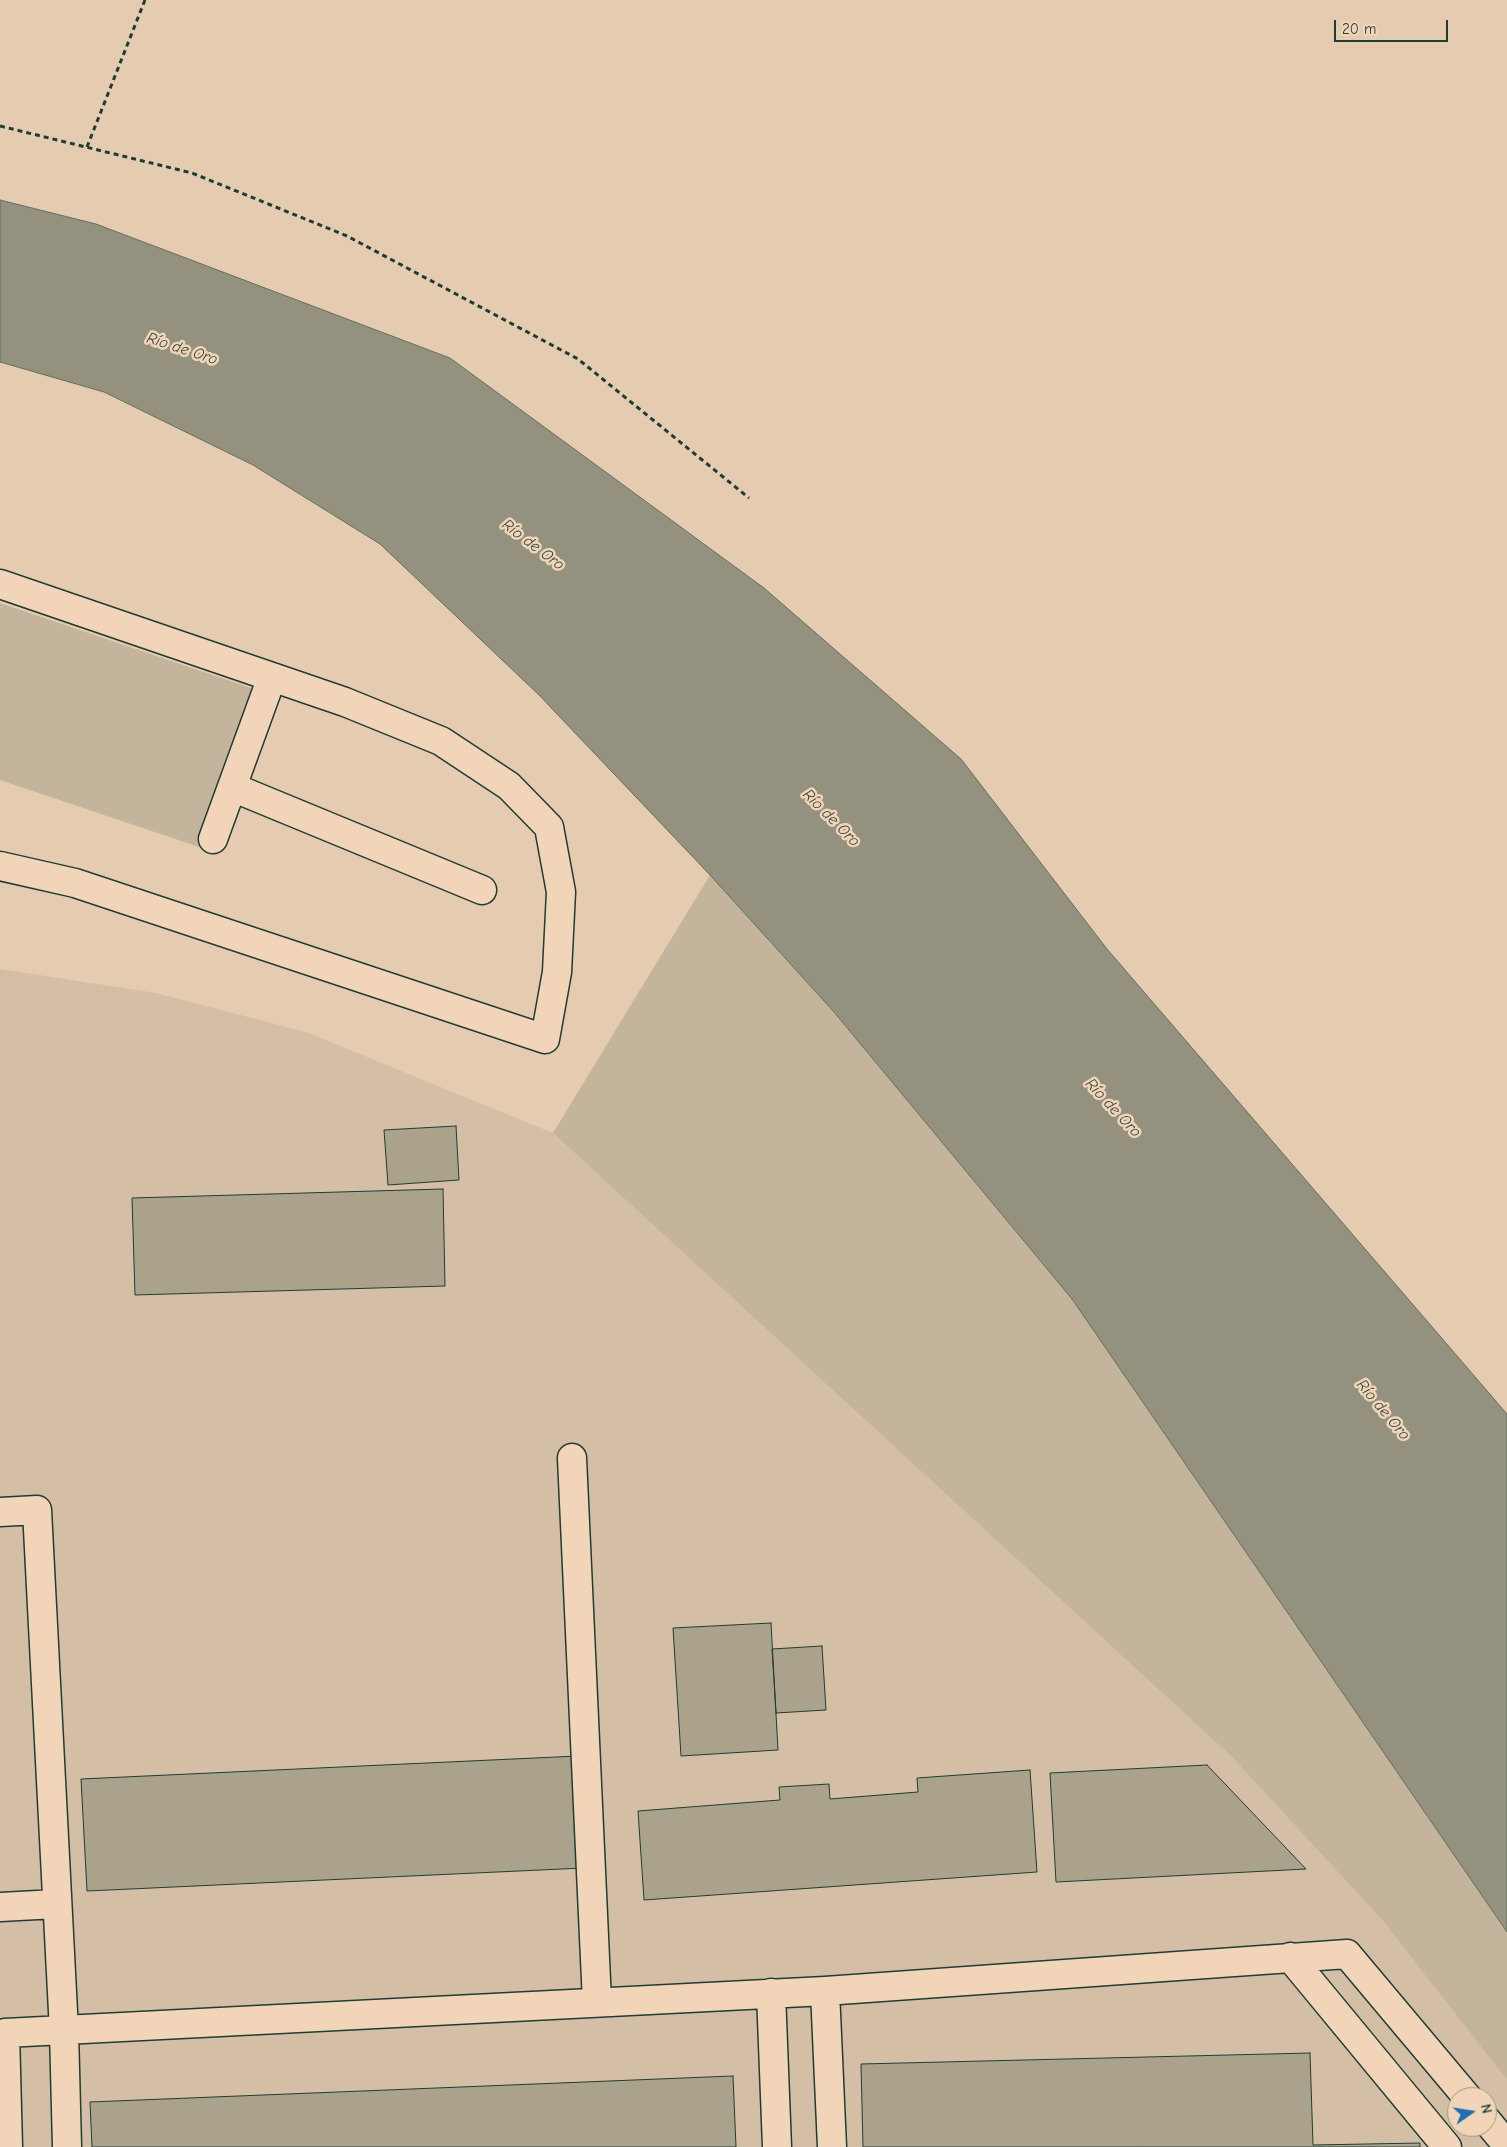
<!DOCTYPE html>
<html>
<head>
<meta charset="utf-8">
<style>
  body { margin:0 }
  #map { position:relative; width:1507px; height:2147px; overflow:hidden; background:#e5ccb1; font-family:"Comic Neue",sans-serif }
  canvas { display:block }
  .north { position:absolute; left:1447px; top:2087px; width:50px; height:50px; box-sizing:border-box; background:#f2d5b9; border:1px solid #9e9884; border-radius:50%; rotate:77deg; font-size:14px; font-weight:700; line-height:20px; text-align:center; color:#1f3d34 }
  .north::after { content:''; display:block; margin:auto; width:18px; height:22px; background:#1f6fb2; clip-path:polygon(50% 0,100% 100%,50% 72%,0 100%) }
  .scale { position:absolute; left:1334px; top:20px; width:114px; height:22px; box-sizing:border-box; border:2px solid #1f3d34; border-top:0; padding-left:6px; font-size:15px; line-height:18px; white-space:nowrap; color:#1f3d34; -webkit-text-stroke:4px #f2d5b9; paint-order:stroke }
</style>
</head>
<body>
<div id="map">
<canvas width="1507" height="2147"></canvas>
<div class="north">N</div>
<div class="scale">20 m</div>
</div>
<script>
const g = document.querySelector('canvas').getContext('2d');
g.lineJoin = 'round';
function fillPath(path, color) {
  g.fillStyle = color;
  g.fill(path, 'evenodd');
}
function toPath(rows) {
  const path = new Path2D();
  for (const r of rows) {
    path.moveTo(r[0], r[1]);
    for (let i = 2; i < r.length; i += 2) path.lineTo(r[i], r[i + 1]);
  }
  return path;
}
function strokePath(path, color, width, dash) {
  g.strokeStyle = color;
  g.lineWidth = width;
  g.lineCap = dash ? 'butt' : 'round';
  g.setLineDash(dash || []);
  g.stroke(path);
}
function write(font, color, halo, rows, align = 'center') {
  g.font = font + ' "Comic Neue",sans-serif';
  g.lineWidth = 5;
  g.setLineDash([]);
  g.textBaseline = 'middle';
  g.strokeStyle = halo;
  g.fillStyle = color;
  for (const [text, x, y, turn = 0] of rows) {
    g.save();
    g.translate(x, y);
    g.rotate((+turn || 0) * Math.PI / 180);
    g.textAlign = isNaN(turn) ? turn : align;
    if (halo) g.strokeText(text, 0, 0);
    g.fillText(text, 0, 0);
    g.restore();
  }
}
fillPath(toPath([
  [0,969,156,993,306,1032,553,1133,1231,1756,1383,1921,1507,2080,1507,2147,0,2147],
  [1457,2097,1487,2097,1487,2127,1457,2127]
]), '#d4bfa6');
fillPath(toPath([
  [0,603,254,689,202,848,0,780],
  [710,875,834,1012,1072,1299,1507,1932,1507,2080,1383,1921,1231,1756,553,1133]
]), '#c4b49c');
const water = toPath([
  [0,200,96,224,450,358,764,588,961,759,1107,949,1507,1414,1507,1932,1072,1299,834,1012,710,875,539,695,380,544,253,465,104,392,0,362,0,200]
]);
fillPath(water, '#94917e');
strokePath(water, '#656f60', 1);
const building = toPath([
  [456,1126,459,1180,388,1185,384,1130,456,1126],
  [443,1189,445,1286,135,1295,132,1198,443,1189],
  [771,1623,778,1750,681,1756,673,1628,771,1623],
  [822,1646,826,1710,776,1713,772,1649,822,1646],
  [578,1756,583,1868,87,1891,81,1779,578,1756],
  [1207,1765,1306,1869,1056,1882,1050,1773,1207,1765],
  [1030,1770,1037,1872,644,1900,638,1811,780,1800,779,1787,829,1784,830,1799,918,1792,917,1778,1030,1770],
  [1310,2053,1313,2145,1420,2143,1420,2147,863,2147,861,2064,1310,2053],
  [733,2076,736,2147,92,2147,90,2102,733,2076]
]);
fillPath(building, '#aba28b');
strokePath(building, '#1f3d34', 1);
const minor = toPath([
  [0,584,345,702,441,741,509,786,549,827,561,892,557,972,545,1039,75,883,0,866],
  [232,787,482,890],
  [213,839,272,677],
  [572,1458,597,2002],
  [0,1512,37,1510,64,2031,67,2147],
  [0,1907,56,1904],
  [1290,1957,1447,2147],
  [825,1991,832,2147],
  [771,1993,777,2147],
  [1487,2121,1507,2145],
  [8,2147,5,2033,825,1991,1347,1954,1467,2097]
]);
strokePath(minor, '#1f3d34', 31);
strokePath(toPath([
  [0,126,192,173,347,236,578,359,749,498],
  [87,147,145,0]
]), '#1f3d34', 3, [5, 4]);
strokePath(minor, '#f2d5b9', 28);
write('italic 16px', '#314a3f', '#f2d5b9', [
  ["Río de Oro",182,349,18],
  ["Río de Oro",533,545,37],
  ["Río de Oro",831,818,45],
  ["Río de Oro",1113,1108,47],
  ["Río de Oro",1383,1410,50]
]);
</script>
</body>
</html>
